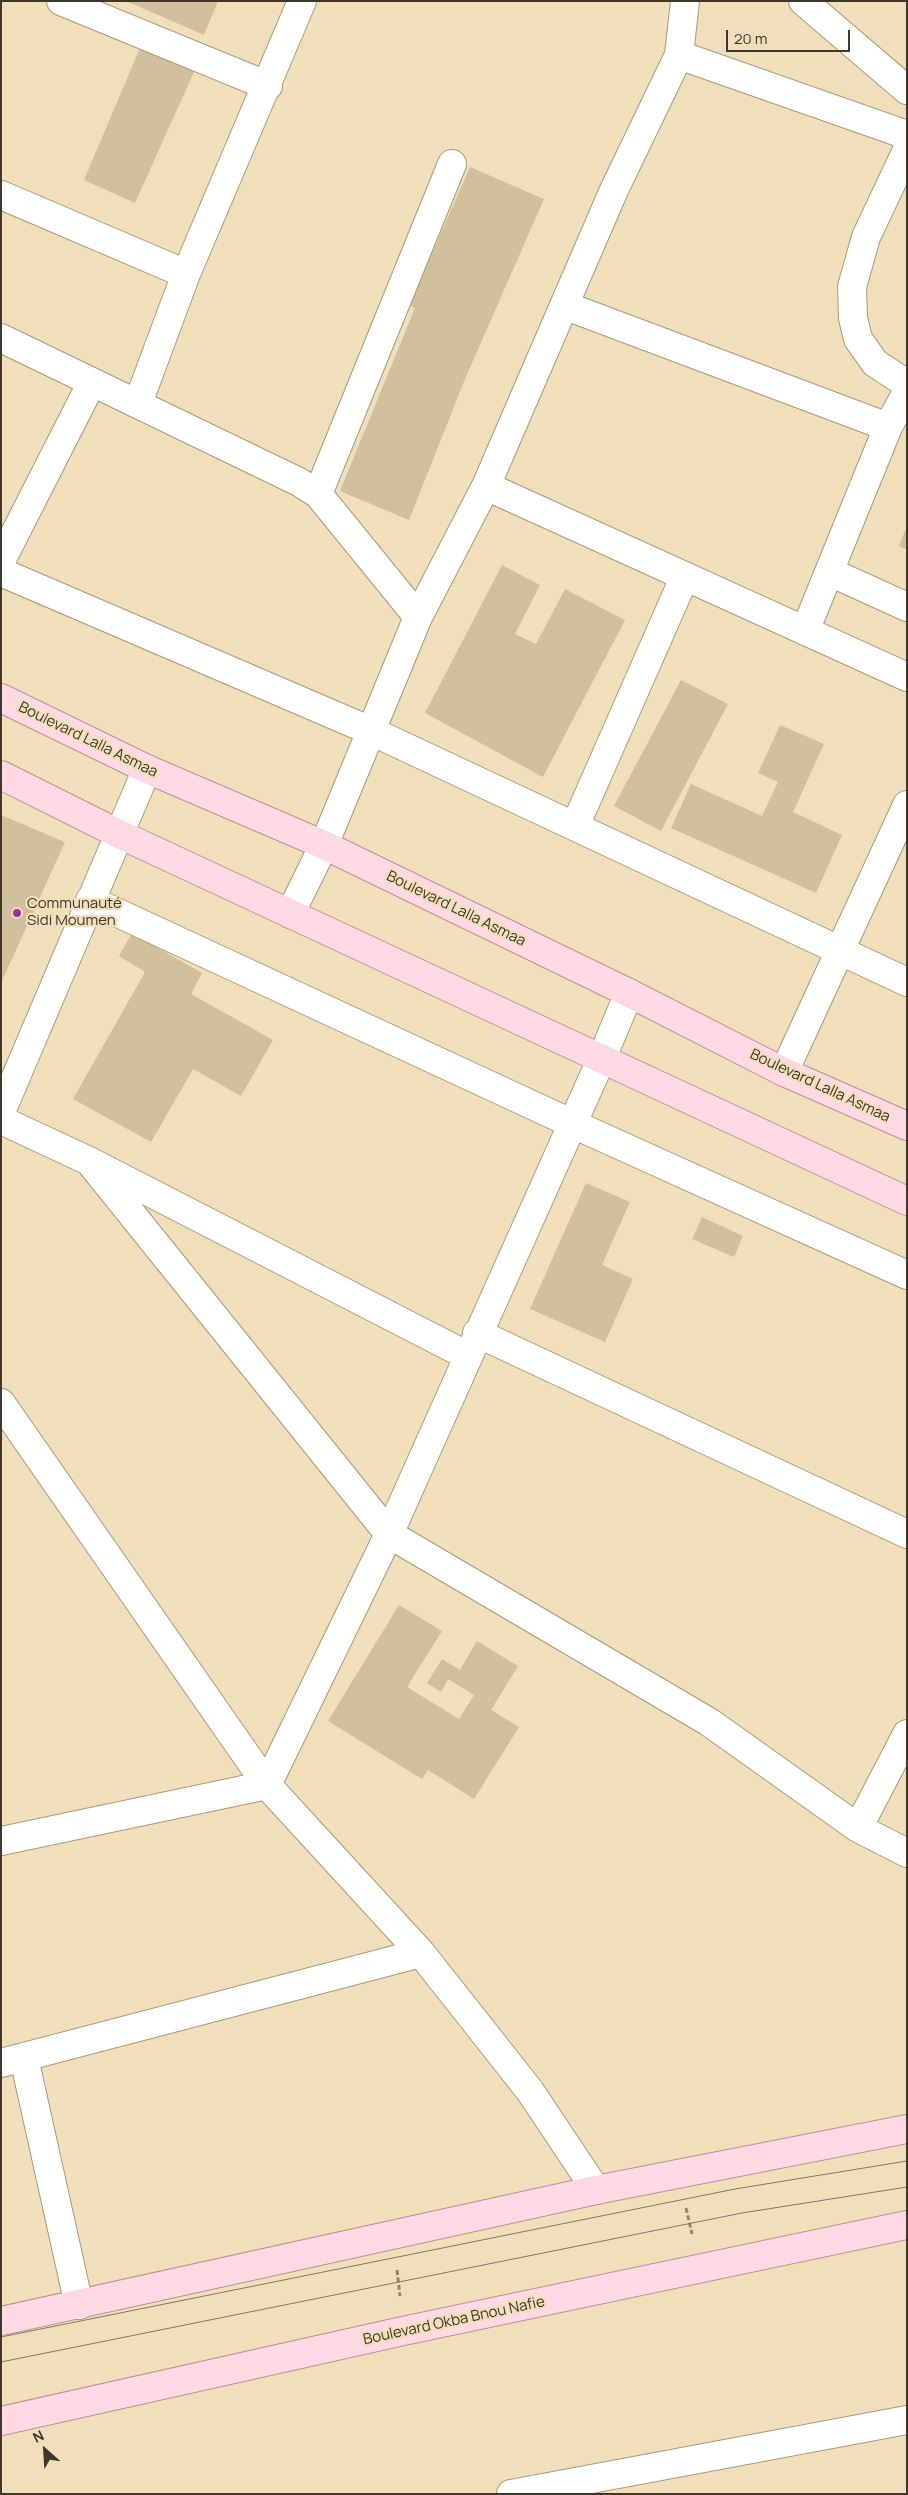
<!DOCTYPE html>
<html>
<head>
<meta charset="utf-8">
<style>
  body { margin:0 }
  #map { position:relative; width:908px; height:2495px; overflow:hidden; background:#f1dfbc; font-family:Manrope,sans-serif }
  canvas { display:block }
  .frame { position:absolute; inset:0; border:2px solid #3f382a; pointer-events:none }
  .north { position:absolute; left:20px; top:2425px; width:50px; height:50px; -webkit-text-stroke:4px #f1dfbc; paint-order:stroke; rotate:334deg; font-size:14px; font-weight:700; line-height:20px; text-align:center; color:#3f382a }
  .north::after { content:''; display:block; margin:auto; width:18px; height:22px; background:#3f382a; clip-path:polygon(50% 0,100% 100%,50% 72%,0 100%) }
  .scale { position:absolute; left:726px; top:30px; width:124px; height:22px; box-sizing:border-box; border:2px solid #3f382a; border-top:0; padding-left:6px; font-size:15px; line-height:18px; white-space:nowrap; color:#3f382a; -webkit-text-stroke:4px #f1dfbc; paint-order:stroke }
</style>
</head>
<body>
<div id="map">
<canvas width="908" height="2495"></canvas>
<div class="frame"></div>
<div class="north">N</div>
<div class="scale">20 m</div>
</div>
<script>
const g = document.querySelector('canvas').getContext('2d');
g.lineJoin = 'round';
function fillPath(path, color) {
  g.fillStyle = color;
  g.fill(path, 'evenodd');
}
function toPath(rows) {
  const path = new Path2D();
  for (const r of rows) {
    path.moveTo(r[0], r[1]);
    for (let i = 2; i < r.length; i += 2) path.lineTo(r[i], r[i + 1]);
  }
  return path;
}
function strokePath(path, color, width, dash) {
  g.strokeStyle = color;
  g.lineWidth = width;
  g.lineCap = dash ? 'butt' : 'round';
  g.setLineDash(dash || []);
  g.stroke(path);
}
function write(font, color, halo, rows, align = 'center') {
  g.font = font + ' Manrope,sans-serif';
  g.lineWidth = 4.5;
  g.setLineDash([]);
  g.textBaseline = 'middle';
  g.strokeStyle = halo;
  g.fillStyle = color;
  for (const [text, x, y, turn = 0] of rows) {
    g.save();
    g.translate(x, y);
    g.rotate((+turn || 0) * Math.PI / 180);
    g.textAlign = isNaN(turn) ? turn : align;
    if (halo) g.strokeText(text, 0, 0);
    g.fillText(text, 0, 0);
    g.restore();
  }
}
fillPath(toPath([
  [126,1,218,1,204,35],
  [140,48,194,72,135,203,84,180],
  [470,167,544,199,465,379,409,520,340,491,415,308,409,305],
  [907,526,907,550,899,546],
  [502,565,540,585,515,634,536,644,565,589,625,620,543,777,425,713],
  [681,680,728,704,661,831,614,806],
  [780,725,824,744,793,812,842,835,816,893,671,828,691,784,762,816,778,782,758,773],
  [1,815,65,842,1,983],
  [132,933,202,973,191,994,273,1040,241,1096,193,1069,151,1142,73,1099,145,972,119,956],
  [586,1183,630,1202,602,1265,633,1279,605,1342,530,1309],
  [702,1217,743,1236,734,1257,692,1239],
  [399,1605,442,1631,407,1687,459,1719,474,1695,448,1679,441,1692,427,1683,442,1659,460,1670,477,1641,518,1666,491,1710,519,1727,474,1799,428,1770,422,1779,328,1721]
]), '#d1bf9d');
const minor = toPath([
  [61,1,268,86],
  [803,1,907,90],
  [679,55,907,135],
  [907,150,866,237,852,287,853,318,858,339,875,363,907,384],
  [1,195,186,274],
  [566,306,888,427],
  [1,338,299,482,318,494,418,617],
  [138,403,186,274,302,1],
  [486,486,907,677],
  [318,494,452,164],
  [1,561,92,382],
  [1,572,371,731,907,982],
  [830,572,907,607],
  [805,631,888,427,907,392],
  [575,826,685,576],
  [90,900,573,1124,907,1275],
  [290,914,324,845,418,617,486,486,614,190,679,55,685,1],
  [784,1072,907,805],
  [1,1112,147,769],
  [1,1120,89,1161,468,1356],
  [89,1161,389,1534,709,1722,858,1828,907,1853],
  [477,1333,907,1534],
  [1,1403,267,1785,421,1953,530,2091,596,2190],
  [858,1828,907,1734],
  [1,1841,267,1785,389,1534,601,1060,629,993],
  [24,2058,79,2305],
  [1,2063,421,1953],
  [511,2494,907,2420]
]);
const major = toPath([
  [1,698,147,769,324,845,629,993,784,1072,907,1126],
  [1,775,117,833,907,1201],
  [1,2321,596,2190,907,2129],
  [1,2421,403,2331,907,2225]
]);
strokePath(minor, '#aa9978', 30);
strokePath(major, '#ba9296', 30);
strokePath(toPath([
  [686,2208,692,2234],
  [397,2270,400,2296]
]), '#90846c', 3, [5, 2.5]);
strokePath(minor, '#fff', 28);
strokePath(major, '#fddae3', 28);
strokePath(toPath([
  [1,2337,735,2189,907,2161],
  [1,2362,742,2213,907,2187]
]), '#837862', 1);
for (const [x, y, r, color] of [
  [17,913,5,"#993296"]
]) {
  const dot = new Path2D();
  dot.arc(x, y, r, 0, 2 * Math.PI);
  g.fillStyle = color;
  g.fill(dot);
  strokePath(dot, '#f1dfbc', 2);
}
write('15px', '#3f382a', '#f1dfbc', [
  ["Boulevard Lalla Asmaa",88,740,26],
  ["Boulevard Lalla Asmaa",456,909,26],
  ["Boulevard Lalla Asmaa",820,1086,25],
  ["Boulevard Okba Bnou Nafie",454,2321,-12]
]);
write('15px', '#3f382a', '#f1dfbc', [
  ["Communauté",27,904],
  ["Sidi Moumen",27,921]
], 'left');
</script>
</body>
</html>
